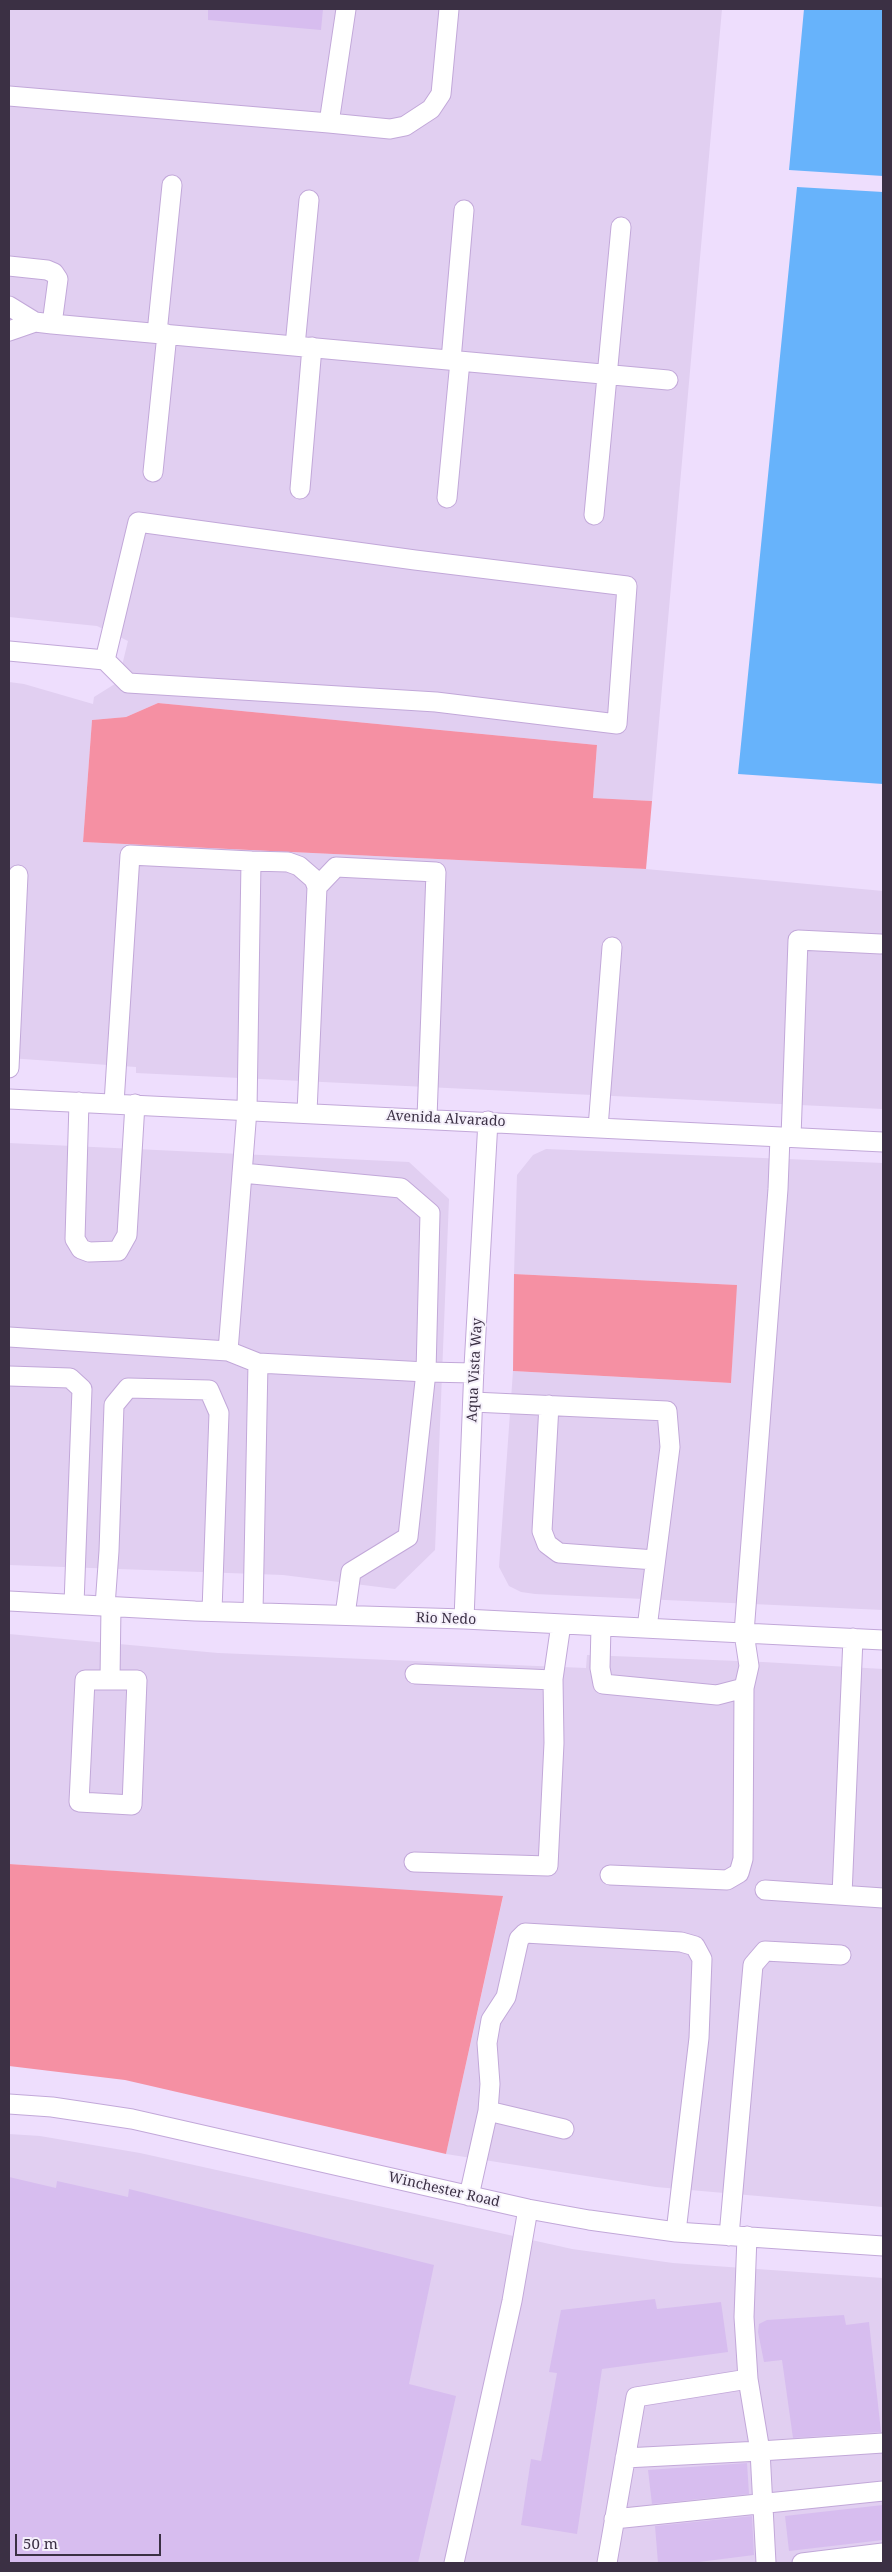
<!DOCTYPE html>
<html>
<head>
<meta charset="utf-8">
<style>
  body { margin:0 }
  #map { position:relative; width:892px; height:2572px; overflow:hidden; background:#eedefd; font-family:"Noto Serif",serif }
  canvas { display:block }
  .frame { position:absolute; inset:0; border:10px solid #3b3044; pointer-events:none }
  .scale { position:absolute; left:15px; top:2534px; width:146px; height:22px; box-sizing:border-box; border:2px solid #3b3044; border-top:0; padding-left:6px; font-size:15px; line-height:18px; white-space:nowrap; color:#3b3044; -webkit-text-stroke:4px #f5f0fb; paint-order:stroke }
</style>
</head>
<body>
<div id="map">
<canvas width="892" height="2572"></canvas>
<div class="frame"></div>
<div class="scale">50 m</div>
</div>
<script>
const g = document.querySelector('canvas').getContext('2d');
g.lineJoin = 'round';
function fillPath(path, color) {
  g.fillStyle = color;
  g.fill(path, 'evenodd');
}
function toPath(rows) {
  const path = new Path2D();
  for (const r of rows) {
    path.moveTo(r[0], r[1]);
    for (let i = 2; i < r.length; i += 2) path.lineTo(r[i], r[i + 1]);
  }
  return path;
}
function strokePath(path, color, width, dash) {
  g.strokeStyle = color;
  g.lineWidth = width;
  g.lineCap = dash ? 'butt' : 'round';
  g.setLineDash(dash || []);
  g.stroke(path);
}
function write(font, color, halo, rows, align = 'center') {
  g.font = font + ' "Noto Serif",serif';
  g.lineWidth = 4;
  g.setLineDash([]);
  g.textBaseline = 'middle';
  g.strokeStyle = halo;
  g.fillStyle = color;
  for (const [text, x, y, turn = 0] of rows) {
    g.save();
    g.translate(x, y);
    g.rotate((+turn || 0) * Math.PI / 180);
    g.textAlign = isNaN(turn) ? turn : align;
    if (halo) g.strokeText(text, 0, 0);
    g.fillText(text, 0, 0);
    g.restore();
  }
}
fillPath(toPath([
  [9,9,722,9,652,801,593,798,597,745,158,703,126,717,92,720,83,842,646,869,883,891,883,1109,136,1073,136,1067,9,1058,9,682,24,684,93,704,94,697,118,682,128,641,97,626,9,617],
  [9,1143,409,1162,449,1199,435,1550,395,1589,283,1575,9,1565],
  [546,1149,883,1163,883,1610,535,1594,521,1592,509,1586,499,1567,513,1371,731,1383,736,1285,514,1274,517,1175,533,1155],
  [9,1634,218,1653,586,1668,587,1655,763,1662,883,1669,883,2207,656,2187,446,2154,503,1897,9,1864],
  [9,2134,40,2136,140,2153,572,2249,673,2263,883,2278,883,2563,9,2563]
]), '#e1cff1');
fillPath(toPath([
  [158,703,597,745,593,798,652,801,646,869,83,842,92,720,126,717],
  [514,1274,737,1285,731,1383,513,1371],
  [9,1864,503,1896,446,2154,125,2080,9,2066]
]), '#f590a3');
fillPath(toPath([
  [804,9,883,9,883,176,789,170],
  [797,187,883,192,883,784,738,774]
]), '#67b3fb');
fillPath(toPath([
  [208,9,323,9,321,30,208,20],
  [9,2177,56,2188,57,2181,128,2197,129,2189,434,2265,409,2384,456,2396,418,2563,9,2563],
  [655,2299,657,2309,721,2302,728,2352,602,2369,577,2534,521,2525,531,2459,541,2461,557,2373,549,2372,561,2310],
  [844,2315,846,2325,869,2322,881,2432,793,2438,782,2360,764,2362,758,2332,759,2324,767,2320],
  [747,2463,749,2494,652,2504,648,2470],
  [883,2505,883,2540,789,2551,785,2516],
  [752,2516,754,2555,691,2563,658,2563,655,2526]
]), '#d7bdef');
const minor = toPath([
  [9,96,329,123,346,9],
  [329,123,390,129,405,126,431,109,441,94,449,9],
  [9,266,47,270,54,273,58,279,52,324],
  [9,306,35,322],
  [9,331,35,322,52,324,668,380],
  [157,333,172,185],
  [295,346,309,200],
  [451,360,464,210],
  [153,472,167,334],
  [300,489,312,347],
  [447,498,460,361],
  [594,515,621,227],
  [9,651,105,660,128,683,436,702,617,724,627,586,415,560,138,522,105,660],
  [251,861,288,862,299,866,314,879,317,887,307,1112],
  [317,887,336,867,436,872,427,1118],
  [9,1068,18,875],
  [9,1099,883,1142],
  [79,1102,75,1239,81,1249,89,1252,118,1251,127,1235,135,1104],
  [114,1103,130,855,251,861,247,1110,228,1351,258,1363],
  [598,1128,612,947],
  [791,1137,798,940,881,944],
  [242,1173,401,1188,430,1213,426,1372,474,1373],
  [9,1337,228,1351],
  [9,1376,70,1378,82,1389,74,1604],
  [473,1402,667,1411,670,1447,647,1628],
  [549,1405,542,1531,547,1544,559,1553,655,1560],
  [9,1601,195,1611,464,1619,883,1640],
  [105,1606,109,1551,114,1405,128,1388,209,1390,219,1413,212,1611],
  [253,1612,258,1363,426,1372,408,1537,351,1572,345,1615],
  [464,1619,474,1367,488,1121],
  [601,1626,600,1668,603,1684,717,1695,744,1688,749,1666,744,1633,778,1189,780,1137],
  [415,1674,553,1680],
  [110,1680,85,1680,79,1802,132,1805,137,1680,110,1680,111,1606],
  [414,1862,548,1866,554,1743,553,1679,561,1624],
  [610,1875,727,1880,739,1873,743,1859,744,1688],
  [765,1890,883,1898],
  [842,1895,853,1638],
  [9,2104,52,2107,132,2119,528,2209,589,2220,676,2232,883,2246],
  [488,2111,490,2084,487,2043,491,2020,506,1997,519,1939,525,1933,681,1942,695,1946,702,1959,699,2038,676,2232],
  [469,2196,488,2111,564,2129],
  [729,2236,753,1965,765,1951,841,1955],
  [748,2379,760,2451,883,2443],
  [625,2458,760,2451,766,2563],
  [614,2519,883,2491],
  [454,2563,512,2301,528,2209],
  [607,2563,636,2397,748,2379,744,2317,747,2236],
  [802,2563,883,2553]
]);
strokePath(minor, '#c2a8d9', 21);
strokePath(minor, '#fff', 19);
write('14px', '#3b3044', '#f5f0fb', [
  ["Avenida Alvarado",446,1119,3],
  ["Aqua Vista Way",475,1370,-87],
  ["Rio Nedo",446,1619,2],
  ["Winchester Road",444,2190,13]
]);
</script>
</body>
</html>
